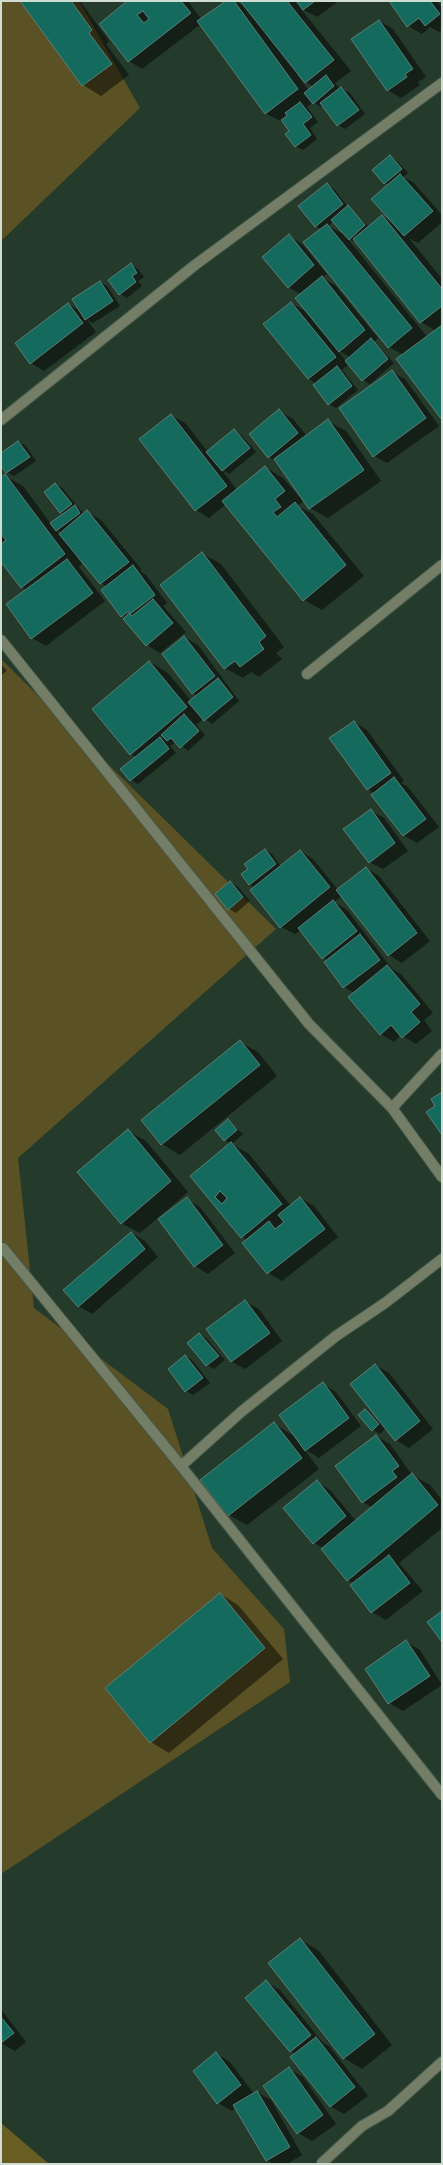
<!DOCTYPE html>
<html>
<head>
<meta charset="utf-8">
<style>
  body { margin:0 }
  #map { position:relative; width:443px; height:2165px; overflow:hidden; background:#243a2b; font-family:"PT Sans Narrow",sans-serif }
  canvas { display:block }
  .frame { position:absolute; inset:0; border:2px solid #cfddd3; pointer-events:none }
</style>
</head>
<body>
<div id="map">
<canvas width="443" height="2165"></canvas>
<div class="frame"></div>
</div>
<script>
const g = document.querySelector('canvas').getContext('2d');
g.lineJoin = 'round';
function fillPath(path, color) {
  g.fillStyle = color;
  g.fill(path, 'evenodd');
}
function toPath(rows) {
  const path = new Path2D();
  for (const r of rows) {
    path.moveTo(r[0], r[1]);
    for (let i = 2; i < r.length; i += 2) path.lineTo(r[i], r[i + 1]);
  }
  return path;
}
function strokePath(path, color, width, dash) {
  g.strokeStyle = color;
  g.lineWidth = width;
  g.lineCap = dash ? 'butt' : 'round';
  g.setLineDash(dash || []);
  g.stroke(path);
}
fillPath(toPath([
  [1,1,79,1,140,108,1,241],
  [1,659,276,929,18,1158,34,1308,168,1409,212,1548,284,1629,290,1682,1,1874]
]), '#5a5225');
fillPath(toPath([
  [1,2123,49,2164,1,2164]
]), '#685e24');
fillPath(toPath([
  [22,1,80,1,109,41,106,44,129,75,101,96,83,85],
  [129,1,188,1,202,20,228,1,235,1,246,7,241,1,335,1,336,3,317,17,300,8,351,71,335,83,340,89,349,92,365,114,345,129,338,125,323,105,321,107,313,102,307,107,318,122,310,128,317,139,303,150,295,146,291,131,284,123,265,113,201,24,142,69,129,61,100,24],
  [299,74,306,82,314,87,309,91,297,75],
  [390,1,437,1,442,8,442,30,439,32,430,27,422,34,408,26],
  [379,21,393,29,426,77,418,82,420,85,401,98,388,90],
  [390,156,397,161,408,173,403,177,414,183,442,215,442,222,418,243,409,238,442,279,442,418,404,355,389,347,322,230,316,226,327,185,334,189,348,207,369,227,382,216,393,223,389,185,385,183],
  [334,221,347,236,328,226],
  [347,238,357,243,421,322,436,331,428,338],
  [289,236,302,244,327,274,322,278,335,285,378,338,374,342,394,363,370,384,362,380,349,364,342,370,358,390,336,408,329,404,317,384,309,379,291,303,309,313,301,294,288,287],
  [336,349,350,357,346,361],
  [131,265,138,269,144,277,138,281,142,286,127,298,120,294],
  [100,282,107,286,120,306,93,323,87,320,96,332,44,371,31,363,68,304,82,312],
  [392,372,405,379,439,426,387,463,374,456],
  [279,411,293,419,307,436,328,421,346,431,381,481,328,518,310,508,278,462,268,457],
  [171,415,185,423,208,452,234,430,241,435,256,452,229,474,221,469,237,490,265,467,283,478,303,501,298,506,313,514,364,576,322,610,304,600,226,504,209,518,196,510],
  [19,442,26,446,36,461,14,476,7,472,1,464],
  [5,476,23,486,51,524,64,514,61,512,55,484,62,488,84,514,87,512,101,520,142,570,140,571,146,575,167,603,163,606,186,632,160,653,147,645,103,590,107,587,101,583,80,558,78,559,82,564,79,567,105,601,46,646,32,638,7,604,27,590,21,587,1,560,1,479],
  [55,528,62,533,60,535],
  [203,554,221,564,284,647,276,653,282,659,259,677,251,672,243,678,225,668],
  [184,637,198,645,239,701,212,724,204,718,196,725,205,735,188,751,177,742,173,744,170,746,176,753,138,784,130,780,136,757,131,754,150,662,168,673,191,701,198,696,193,693,163,654],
  [1,664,7,671,1,675],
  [354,722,367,730,404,781,401,783,408,787,439,827,417,843,403,835,375,794,368,789],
  [371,811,384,818,408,851,383,869,369,862],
  [265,850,272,854,281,867,300,851,313,859,338,890,366,868,379,876,430,941,402,963,389,955,342,896,334,902,347,910,392,969,401,974,433,1013,424,1020,432,1031,416,1044,401,1035,394,1042,381,1034,355,993,344,987,325,962,327,961,301,930,295,934,281,927,255,888,249,884,250,870],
  [231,883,238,887,250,901,236,913,229,909],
  [240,1042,258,1052,277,1076,180,1155,162,1144],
  [228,1121,243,1134,232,1144,249,1154,291,1206,300,1198,314,1206,338,1237,282,1281,268,1273,244,1243,247,1240,242,1237,192,1176,231,1144,225,1140],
  [128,1131,146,1141,188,1192,140,1233,121,1223],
  [187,1199,200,1207,235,1253,208,1274,195,1266],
  [131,1233,145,1241,158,1257,92,1314,78,1306],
  [245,1302,259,1309,282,1341,245,1369,232,1362,207,1330],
  [199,1334,206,1338,225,1360,214,1369,207,1365,189,1343],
  [185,1356,192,1360,210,1383,193,1395,186,1391,169,1369],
  [375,1365,389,1373,433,1429,409,1448,396,1440,386,1428,380,1434,373,1430,365,1411,379,1422,380,1421],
  [323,1384,336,1392,361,1426,319,1458,303,1448,319,1469,247,1525,229,1515,274,1424,296,1437],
  [376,1436,390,1444,412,1475,430,1485,442,1500,442,1528,399,1563,423,1591,386,1620,372,1612,352,1586,354,1584,348,1580,323,1548,314,1543,317,1482,330,1490,356,1521,373,1508,363,1502,337,1466],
  [220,1594,238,1605,283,1659,169,1753,151,1742],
  [406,1642,420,1650,442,1685,403,1711,389,1703],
  [300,1940,318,1950,392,2045,362,2069,344,2058,270,1963],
  [266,1982,280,1990,323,2043,329,2046,368,2096,344,2114,330,2106,296,2054,291,2051],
  [1,2009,26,2042,15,2051,1,2043],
  [217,2054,230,2062,254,2094,257,2092,271,2100,302,2155,287,2164,273,2164,267,2160,236,2107,232,2111,218,2103],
  [289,2069,303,2077,336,2124,312,2141,298,2133,265,2086]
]), '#0007');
const building = toPath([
  [20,1,71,1,92,30,89,33,112,64,82,86,20,1],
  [127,1,181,1,191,13,128,62,99,24,127,1],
  [143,11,149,19,144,23,137,15,143,11],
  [226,1,234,1,298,89,265,114,197,21,226,1],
  [240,1,287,1,334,60,305,83,240,1],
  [296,1,315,1,303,10,296,1],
  [389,1,430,1,440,14,425,26,419,18,407,27,389,1],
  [379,20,413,69,405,74,407,77,387,91,351,39,379,20],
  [326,75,334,86,313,104,304,93,326,75],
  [341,87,359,110,337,126,320,103,341,87],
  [300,102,312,117,303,124,311,135,295,147,285,134,289,131,281,120,287,116,285,113,300,102],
  [390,155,402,169,384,184,372,170,390,155],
  [400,174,433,211,404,236,371,199,400,174],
  [327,183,343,204,315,227,298,206,327,183],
  [348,205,365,225,349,240,331,220,348,205],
  [382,215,442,289,442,306,420,323,353,239,382,215],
  [327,224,412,328,388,348,303,242,327,224],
  [289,234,314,265,288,288,262,257,289,234],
  [131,263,137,273,132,276,136,282,119,295,108,280,131,263],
  [322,276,365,330,339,352,295,298,322,276],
  [100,281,113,301,85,320,72,299,100,281],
  [291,302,336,357,308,379,263,324,291,302],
  [68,303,83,323,30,364,15,343,68,303],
  [442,325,442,420,396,359,442,325],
  [371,338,388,359,362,381,345,361,371,338],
  [337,366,352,386,328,405,313,385,337,366],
  [392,370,426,418,373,457,339,408,392,370],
  [279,409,298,433,268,458,249,434,279,409],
  [171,414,227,486,195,511,139,439,171,414],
  [328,419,364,470,309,509,274,459,328,419],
  [234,429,250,448,222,471,206,452,234,429],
  [18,441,30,457,6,473,1,466,1,453,18,441],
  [265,466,285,491,275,499,281,507,273,512,277,517,295,502,346,565,303,601,222,501,265,466],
  [5,474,65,554,21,588,1,562,1,544,6,540,1,534,1,477,5,474],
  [55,483,72,504,60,513,44,492,55,483],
  [75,505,80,513,56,531,50,523,75,505],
  [87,510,129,562,100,584,59,534,87,510],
  [202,552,266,636,259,642,264,649,240,667,235,661,224,669,160,585,202,552],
  [67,559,93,593,31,639,6,604,67,559],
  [133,565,155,595,130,614,129,611,121,617,101,590,133,565],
  [153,599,173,623,146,646,123,619,129,613,132,616,153,599],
  [184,636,215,676,192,694,162,654,184,636],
  [149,661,187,707,130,755,92,709,149,661],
  [218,678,233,697,204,721,188,702,218,678],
  [184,714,199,731,180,748,171,738,167,741,161,735,184,714],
  [354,721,391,773,367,790,329,738,354,721],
  [160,737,169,749,130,781,120,769,160,737],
  [394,777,426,819,403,836,371,795,394,777],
  [371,809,395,843,369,863,343,829,371,809],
  [265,849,276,864,249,885,241,874,248,869,244,864,265,849],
  [300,850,330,887,280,928,250,890,300,850],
  [366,867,417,933,388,956,336,890,366,867],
  [230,881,243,897,228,910,215,894,230,881],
  [333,900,357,931,322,959,298,928,333,900],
  [360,934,380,960,343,988,324,962,360,934],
  [387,965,420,1004,411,1012,420,1022,402,1038,391,1025,380,1035,348,997,387,965],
  [240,1040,260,1065,161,1145,141,1120,240,1040],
  [442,1092,442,1135,426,1112,435,1106,431,1099,442,1092],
  [228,1119,237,1130,224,1141,215,1130,228,1119],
  [128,1129,171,1181,121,1224,77,1172,128,1129],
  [231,1142,282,1204,241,1238,190,1176,231,1142],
  [220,1191,227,1198,222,1204,215,1197,220,1191],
  [187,1197,223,1245,194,1267,158,1219,187,1197],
  [300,1197,325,1229,267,1274,242,1243,269,1221,275,1229,284,1222,278,1215,300,1197],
  [131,1232,145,1249,78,1307,63,1290,131,1232],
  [245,1300,270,1333,231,1362,206,1329,245,1300],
  [199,1333,219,1356,206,1366,187,1343,199,1333],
  [185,1355,203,1378,185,1392,168,1369,185,1355],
  [375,1364,420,1421,395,1441,350,1384,375,1364],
  [323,1382,349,1418,305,1451,279,1415,323,1382],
  [365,1409,379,1424,372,1431,358,1415,365,1409],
  [274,1422,302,1458,228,1516,200,1480,274,1422],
  [376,1435,399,1466,392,1471,397,1477,362,1503,335,1466,376,1435],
  [412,1473,438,1505,347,1581,321,1549,412,1473],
  [317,1480,346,1516,313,1544,283,1508,317,1480],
  [389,1555,410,1583,371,1613,350,1585,389,1555],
  [220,1593,265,1648,150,1743,105,1688,220,1593],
  [442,1611,442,1642,427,1622,442,1611],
  [406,1640,430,1676,388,1704,365,1669,406,1640],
  [300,1938,375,2034,343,2059,268,1963,300,1938],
  [266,1980,311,2035,290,2052,245,1998,266,1980],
  [1,2017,14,2033,1,2043,1,2017],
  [316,2037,355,2087,330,2107,290,2057,316,2037],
  [216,2052,241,2085,217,2104,193,2071,216,2052],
  [289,2067,323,2115,297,2134,263,2086,289,2067],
  [257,2091,290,2147,266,2161,233,2105,257,2091]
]);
fillPath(building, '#156a5e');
strokePath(building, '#5d7e77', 1);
const street = toPath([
  [1,420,195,265,442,83],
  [1,640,309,1024,392,1108,442,1177],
  [307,674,442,565],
  [392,1108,442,1054],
  [3,1248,181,1466],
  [442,1259,385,1303,336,1336,241,1412,181,1466,442,1795],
  [322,2163,362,2126,388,2111,442,2062]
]);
strokePath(street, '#435749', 12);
strokePath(street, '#747e67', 10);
</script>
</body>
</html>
